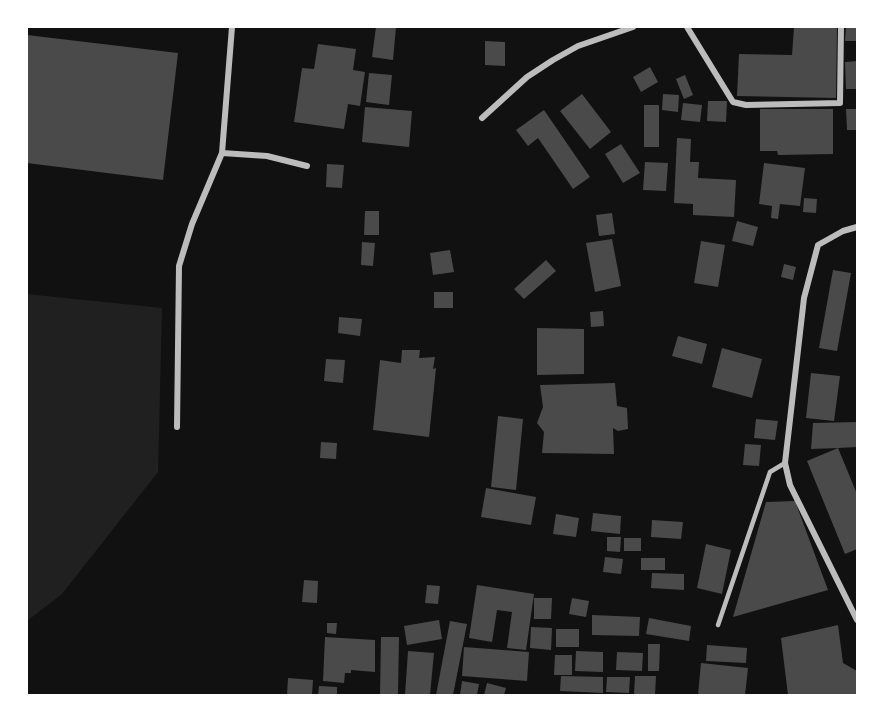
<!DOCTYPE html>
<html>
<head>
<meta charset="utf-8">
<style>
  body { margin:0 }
  #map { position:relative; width:884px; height:722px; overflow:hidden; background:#111; font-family:"Times New Roman",serif }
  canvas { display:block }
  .frame { position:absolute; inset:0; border:28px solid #fff; pointer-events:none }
</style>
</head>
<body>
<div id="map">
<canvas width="884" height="722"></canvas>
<div class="frame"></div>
</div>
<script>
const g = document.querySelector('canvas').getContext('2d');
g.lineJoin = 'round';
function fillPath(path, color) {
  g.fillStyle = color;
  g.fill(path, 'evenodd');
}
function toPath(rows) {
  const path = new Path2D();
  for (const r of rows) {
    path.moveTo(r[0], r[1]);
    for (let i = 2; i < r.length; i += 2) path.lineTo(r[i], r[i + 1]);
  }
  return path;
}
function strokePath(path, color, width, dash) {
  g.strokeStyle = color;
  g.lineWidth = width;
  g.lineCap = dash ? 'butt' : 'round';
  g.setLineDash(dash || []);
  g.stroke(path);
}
fillPath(toPath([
  [27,294,162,308,158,472,62,594,27,621]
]), '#202020');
fillPath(toPath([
  [376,27,396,27,393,60,372,57],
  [794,27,837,27,836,98,737,96,739,54,792,55],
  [846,27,857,27,857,41,845,41],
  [27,35,178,53,163,180,27,163],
  [485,41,505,42,505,66,485,65],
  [318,44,356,49,353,70,365,72,360,106,348,104,344,129,294,122,302,68,314,69],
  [857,61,857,89,846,89,845,62],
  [650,67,658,82,641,92,633,77],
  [369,73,392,75,389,105,366,102],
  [685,75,693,95,684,99,676,79],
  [582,94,611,132,590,149,560,111],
  [663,94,679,95,678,112,662,110],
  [708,101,727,101,726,122,707,121],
  [683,103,702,105,700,122,681,120],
  [644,105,659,105,659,147,644,147],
  [365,107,412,111,409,147,362,142],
  [760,109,833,109,833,154,778,155,777,151,760,151],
  [846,109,857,109,857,130,847,130],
  [544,110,590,177,573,189,538,138,528,146,516,130],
  [677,138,691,139,690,162,699,162,698,178,736,180,734,217,693,215,693,204,674,203],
  [621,144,640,173,623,183,605,154],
  [645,162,668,163,666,191,643,190],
  [764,163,805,168,800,206,780,204,778,219,771,218,772,206,759,204],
  [327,164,344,165,342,188,326,187],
  [804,198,817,199,816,213,803,212],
  [365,211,379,211,379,235,364,235],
  [612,213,615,234,599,236,596,215],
  [737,221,758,227,753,246,732,241],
  [612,239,621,286,595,292,586,243],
  [701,241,725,245,718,287,694,283],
  [362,242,375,243,373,266,361,265],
  [450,250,454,272,433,275,430,253],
  [546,260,556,271,524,299,514,289],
  [784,264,796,267,793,280,781,277],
  [833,270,851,273,837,351,819,348],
  [434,292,453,292,453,308,434,308],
  [603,311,604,326,591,327,590,312],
  [339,317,362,319,360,336,338,333],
  [537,328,584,329,584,374,537,375],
  [678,336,707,344,702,364,672,356],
  [722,348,762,359,752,398,712,387],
  [402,350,420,350,419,358,435,357,433,369,436,368,429,437,373,430,380,360,401,363],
  [326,359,345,360,343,383,324,381],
  [811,373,840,376,834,421,806,418],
  [615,383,617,406,627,408,628,429,618,431,613,428,614,454,542,453,544,432,537,423,543,407,540,385],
  [498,416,523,419,516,490,491,487],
  [756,419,778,421,775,440,754,438],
  [857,422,857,447,838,448,857,494,857,549,845,554,807,461,838,448,811,449,813,423],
  [321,442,337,443,336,459,320,458],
  [745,444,761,445,759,466,743,465],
  [486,488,536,497,531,525,481,517],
  [795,501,828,590,733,617,766,502],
  [593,513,621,516,620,534,591,531],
  [556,514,579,518,576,537,553,534],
  [652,520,683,522,681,539,651,537],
  [607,537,621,537,620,552,607,551],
  [624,538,641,538,641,551,624,551],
  [706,544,731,550,722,594,697,588],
  [605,557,623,559,621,574,603,572],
  [641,558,665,558,665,570,641,570],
  [652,573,684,574,684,590,651,588],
  [304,580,318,581,317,603,302,602],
  [427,585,440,586,438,604,425,603],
  [477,585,534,594,526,650,507,648,512,612,497,610,492,642,469,638],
  [534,598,552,598,551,619,534,619],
  [572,598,589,601,586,617,569,614],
  [592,615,640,617,639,636,592,635],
  [649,618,691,626,689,641,646,634],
  [439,620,442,639,407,645,404,626],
  [450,621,467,624,453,695,436,695],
  [327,623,337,623,336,634,327,633],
  [838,625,843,663,857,671,857,695,788,695,781,638],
  [531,627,552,628,551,650,530,648],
  [556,629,579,629,579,647,556,647],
  [325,637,375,640,375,672,351,670,351,673,345,673,344,683,323,681],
  [381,637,399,637,398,695,380,695],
  [648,644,660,644,659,671,648,671],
  [707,645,747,648,746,663,706,661],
  [464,647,529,652,527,681,462,676],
  [408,651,434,653,430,695,405,695],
  [576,651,603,652,603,672,575,671],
  [617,652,643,653,642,671,616,670],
  [555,655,572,655,572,675,554,675],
  [701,663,748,668,745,695,698,695],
  [561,676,603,677,603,693,560,691],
  [635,676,656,676,655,695,634,695],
  [607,677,630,677,629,693,606,692],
  [288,678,313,680,312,695,287,695],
  [462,681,479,684,477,695,460,695],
  [487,683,506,688,504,695,484,695],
  [319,686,337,687,337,695,318,695]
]), '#4a4a4a');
strokePath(toPath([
  [718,625,770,472,785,463]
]), '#bcbcbc', 4.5);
strokePath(toPath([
  [687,27,733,102,746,105,840,103,841,27],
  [482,118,527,77,553,60,578,46,633,27],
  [222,153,267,156,307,166],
  [857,227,843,231,818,245,804,298,785,463,790,485,857,620],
  [177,427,179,266,192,224,222,153,232,27]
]), '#bcbcbc', 6);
</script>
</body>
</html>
